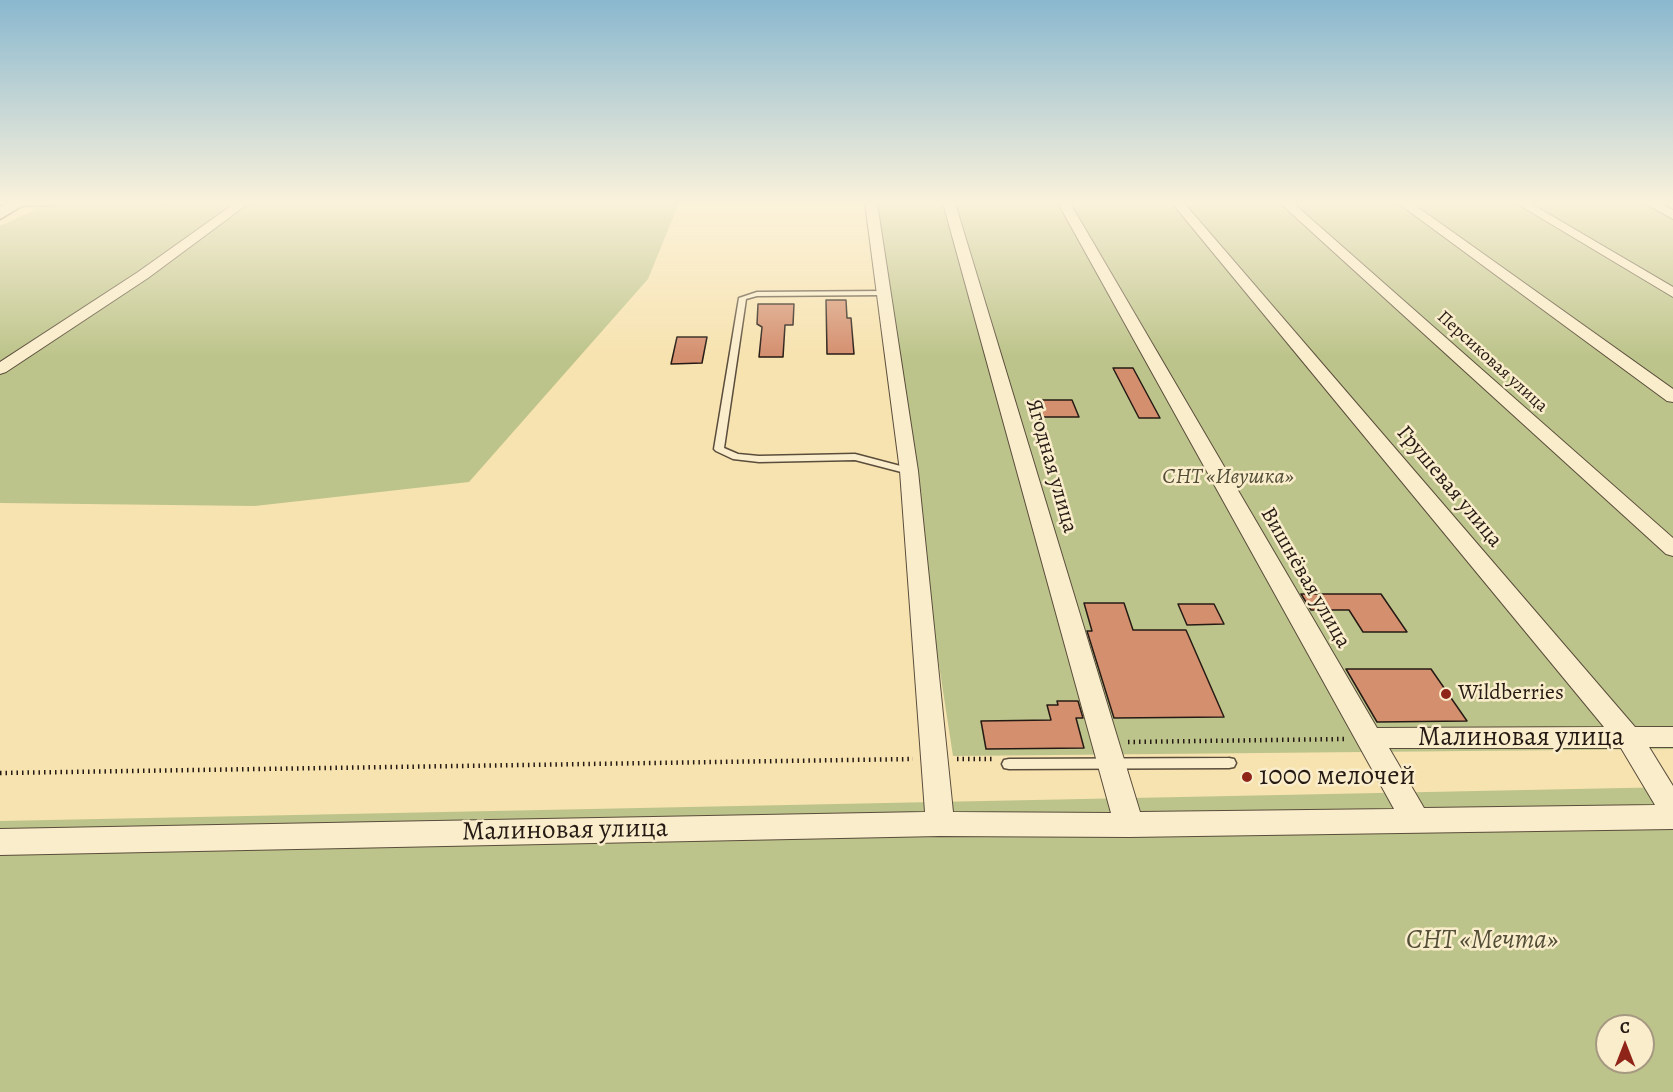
<!DOCTYPE html>
<html>
<head>
<meta charset="utf-8">
<style>
  body { margin:0 }
  #map { position:relative; width:1673px; height:1092px; overflow:hidden; background:#f7e3b0; font-family:Alegreya,serif }
  canvas { display:block }
  .north { position:absolute; left:1595px; top:1014px; width:60px; height:60px; box-sizing:border-box; background:#faedcc; border:2px solid #a59982; border-radius:50%; rotate:0deg; font-size:16px; font-weight:700; line-height:24px; text-align:center; color:#261b14 }
  .north::after { content:''; display:block; margin:auto; width:21px; height:27px; background:#8f2418; clip-path:polygon(50% 0,100% 100%,50% 72%,0 100%) }
</style>
</head>
<body>
<div id="map">
<canvas width="1673" height="1092"></canvas>
<div class="north">С</div>
</div>
<script>
const g = document.querySelector('canvas').getContext('2d');
g.lineJoin = 'round';
function fillPath(path, color) {
  g.fillStyle = color;
  g.fill(path, 'evenodd');
}
function toPath(rows) {
  const path = new Path2D();
  for (const r of rows) {
    path.moveTo(r[0], r[1]);
    for (let i = 2; i < r.length; i += 2) path.lineTo(r[i], r[i + 1]);
  }
  return path;
}
function strokePath(path, color, width, dash) {
  g.strokeStyle = color;
  g.lineWidth = width;
  g.lineCap = dash ? 'butt' : 'round';
  g.setLineDash(dash || []);
  g.stroke(path);
}
function write(font, color, halo, rows, align = 'center') {
  g.font = font + ' Alegreya,serif';
  g.lineWidth = 5;
  g.setLineDash([]);
  g.textBaseline = 'middle';
  g.strokeStyle = halo;
  g.fillStyle = color;
  for (const [text, x, y, turn = 0] of rows) {
    g.save();
    g.translate(x, y);
    g.rotate((+turn || 0) * Math.PI / 180);
    g.textAlign = isNaN(turn) ? turn : align;
    if (halo) g.strokeText(text, 0, 0);
    g.fillText(text, 0, 0);
    g.restore();
  }
}
fillPath(toPath([
  [182,203,679,203,648,279,469,482,255,506,0,503,0,226,43,206],
  [868,203,1673,203,1673,749,953,756],
  [1673,787,1673,1092,0,1092,0,821],
  [1607,1026,1643,1026,1643,1062,1607,1062]
]), '#bdc48b');
const building = toPath([
  [826,300,846,300,847,318,851,318,854,354,827,354,826,300],
  [758,304,794,304,793,325,785,325,783,357,759,357,762,327,757,324,758,304],
  [677,337,707,337,702,363,671,364,677,337],
  [1113,368,1133,368,1160,418,1139,418,1113,368],
  [1034,400,1072,400,1079,417,1040,417,1034,400],
  [1301,594,1381,594,1407,632,1363,632,1349,610,1311,610,1301,594],
  [1084,603,1124,603,1133,630,1186,630,1224,717,1114,718,1087,631,1092,631,1084,603],
  [1178,604,1214,604,1224,624,1187,625,1178,604],
  [1346,669,1431,669,1467,721,1377,722,1346,669],
  [1057,701,1078,701,1083,718,1076,718,1084,748,986,749,981,721,1051,720,1047,705,1058,705,1057,701]
]);
fillPath(building, '#d48f6f');
strokePath(building, '#261b14', 1.5);
const lane = toPath([
  [17,203,55,203,52,205,19,206,17,203],
  [757,292,885,291,889,293,885,295,757,296,746,299,724,448,738,454,759,456,855,454,912,469,914,471,912,473,909,474,855,460,759,462,733,459,716,451,714,449,739,298,757,292],
  [1229,758,1234,759,1236,763,1234,767,1229,768,1009,769,1004,768,1002,764,1004,760,1009,759,1229,758]
]);
const street = toPath([
  [235,203,249,203,148,278,6,372,0,374,0,362,138,272,235,203],
  [865,203,877,203,918,471,953,812,1111,813,943,203,955,203,1140,812,1394,809,1058,203,1070,203,1377,728,1604,727,1172,203,1184,203,1635,727,1673,727,1673,747,1649,747,1673,786,1673,829,1129,837,940,836,0,855,0,829,925,812,900,471,865,203],
  [1389,748,1621,748,1655,805,1424,808,1389,748],
  [1280,203,1293,203,1673,538,1673,556,1666,554,1280,203],
  [1398,203,1412,203,1673,389,1673,402,1667,401,1398,203],
  [1516,203,1530,203,1673,287,1673,297,1516,203],
  [1644,203,1659,203,1673,210,1673,219,1644,203]
]);
const secondary = toPath([
  [7,203,27,203,0,219,0,207,7,203]
]);
strokePath(lane, '#5a4d3b', 3);
strokePath(street, '#5a4d3b', 2);
strokePath(secondary, '#261b14', 3);
strokePath(toPath([
  [1128,742,1345,739],
  [957,759,994,759],
  [0,773,913,759]
]), '#261b14', 4.5, [1.5, 4]);
fillPath(lane, '#faedcc');
fillPath(street, '#faedcc');
fillPath(secondary, '#faedcc');
const sky = g.createLinearGradient(0, 0, 0, 356);
sky.addColorStop(0, '#8ab8cf');
sky.addColorStop(0.57, '#fbf2db');
sky.addColorStop(1, '#fbf2db00');
g.fillStyle = sky;
g.fillRect(0, 0, 1673, 356);
for (const [x, y, r, color] of [
  [1446,694,6,"#8f2418"],
  [1247,777,6,"#8f2418"]
]) {
  const dot = new Path2D();
  dot.arc(x, y, r, 0, 2 * Math.PI);
  g.fillStyle = color;
  g.fill(dot);
  strokePath(dot, '#faedcc', 2);
}
write('18px', '#261b14', '#faedcc', [
  ["Персиковая улица",1492,362,42]
]);
write('22px', '#261b14', '#faedcc', [
  ["Ягодная улица",1051,466,74],
  ["Грушевая улица",1449,487,50],
  ["Вишнёвая улица",1305,578,60]
]);
write('italic 22px', '#534e38', '#faedcc', [
  ["СНТ «Ивушка»",1228,478]
]);
write('22px', '#261b14', '#faedcc', [
  ["Wildberries",1458,694]
], 'left');
write('27px', '#261b14', '#faedcc', [
  ["Малиновая улица",1521,738],
  ["Малиновая улица",565,831,-1]
]);
write('27px', '#261b14', '#faedcc', [
  ["1000 мелочей",1259,777]
], 'left');
write('italic 27px', '#534e38', '#faedcc', [
  ["СНТ «Мечта»",1482,941]
]);
</script>
</body>
</html>
